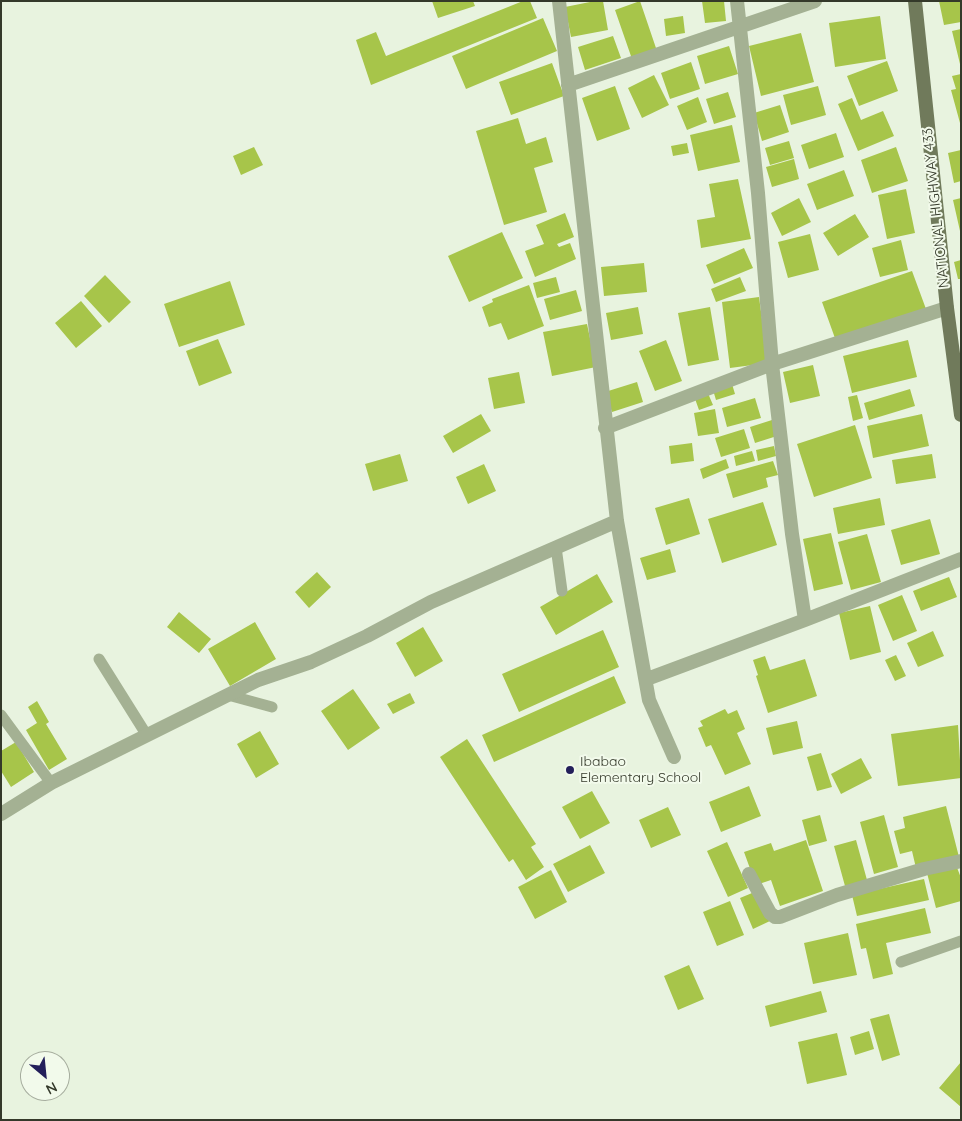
<!DOCTYPE html>
<html>
<head>
<meta charset="utf-8">
<style>
  body { margin:0 }
  #map { position:relative; width:962px; height:1121px; overflow:hidden; background:#e8f3df; font-family:Quicksand,sans-serif }
  canvas { display:block }
  .frame { position:absolute; inset:0; border:2px solid #34392a; pointer-events:none }
  .north { position:absolute; left:20px; top:1051px; width:50px; height:50px; box-sizing:border-box; background:#f2faeb; border:1px solid #a6ad9e; border-radius:50%; rotate:152deg; font-size:14px; font-weight:700; line-height:20px; text-align:center; color:#34392a }
  .north::after { content:''; display:block; margin:auto; width:18px; height:22px; background:#231f5a; clip-path:polygon(50% 0,100% 100%,50% 72%,0 100%) }
</style>
</head>
<body>
<div id="map">
<canvas width="962" height="1121"></canvas>
<div class="frame"></div>
<div class="north">N</div>
</div>
<script>
const g = document.querySelector('canvas').getContext('2d');
g.lineJoin = 'round';
function fillPath(path, color) {
  g.fillStyle = color;
  g.fill(path, 'evenodd');
}
function toPath(rows) {
  const path = new Path2D();
  for (const r of rows) {
    path.moveTo(r[0], r[1]);
    for (let i = 2; i < r.length; i += 2) path.lineTo(r[i], r[i + 1]);
  }
  return path;
}
function strokePath(path, color, width, dash) {
  g.strokeStyle = color;
  g.lineWidth = width;
  g.lineCap = dash ? 'butt' : 'round';
  g.setLineDash(dash || []);
  g.stroke(path);
}
function write(font, color, halo, rows, align = 'center') {
  g.font = font + ' Quicksand,sans-serif';
  g.lineWidth = 4;
  g.setLineDash([]);
  g.textBaseline = 'middle';
  g.strokeStyle = halo;
  g.fillStyle = color;
  for (const [text, x, y, turn = 0] of rows) {
    g.save();
    g.translate(x, y);
    g.rotate((+turn || 0) * Math.PI / 180);
    g.textAlign = isNaN(turn) ? turn : align;
    if (halo) g.strokeText(text, 0, 0);
    g.fillText(text, 0, 0);
    g.restore();
  }
}
fillPath(toPath([
  [432,1,473,1,475,6,438,18],
  [523,1,530,1,537,18,371,85,356,40,376,32,386,56],
  [595,1,603,1,608,30,571,37,565,7],
  [640,1,657,51,632,59,615,10],
  [702,1,724,1,726,21,705,23],
  [939,1,961,1,961,22,944,25],
  [683,16,685,33,666,36,664,19],
  [880,16,886,59,835,67,829,23],
  [543,18,557,51,466,89,452,56],
  [961,29,961,64,960,64,952,31],
  [801,33,814,82,761,96,749,46],
  [613,36,621,58,585,70,578,47],
  [729,46,738,74,705,84,697,56],
  [887,61,898,91,859,106,847,76],
  [691,62,700,89,670,99,661,73],
  [552,63,564,96,511,115,499,82],
  [961,74,961,123,960,123,951,90,956,89,952,76],
  [654,75,669,105,642,118,628,88],
  [615,86,630,129,597,141,582,98],
  [818,86,826,115,791,125,783,95],
  [728,92,736,117,714,124,706,99],
  [698,97,707,122,687,130,677,106],
  [852,98,861,120,883,111,894,136,858,151,838,104],
  [780,105,789,132,762,141,754,113],
  [518,118,526,144,546,137,553,162,534,168,547,212,504,225,476,131],
  [732,125,740,162,698,171,690,135],
  [836,133,844,157,809,169,801,145],
  [789,141,794,158,770,165,765,148],
  [687,143,689,153,673,156,671,146],
  [254,147,263,165,241,175,233,156],
  [896,147,908,181,872,193,861,160],
  [961,150,961,181,954,183,948,153],
  [794,159,799,179,772,187,766,167],
  [844,170,854,196,817,210,807,184],
  [738,179,751,239,701,248,697,220,715,217,709,184],
  [906,189,915,233,887,239,878,195],
  [799,198,811,222,782,236,771,213],
  [961,198,961,231,960,231,953,200],
  [565,213,574,237,557,244,559,247,570,243,576,259,535,277,525,251,544,244,536,225],
  [855,214,869,237,838,256,823,233],
  [502,232,523,278,469,302,448,256],
  [810,234,819,270,788,278,778,242],
  [901,240,908,270,880,277,872,248],
  [744,248,753,268,714,284,706,265],
  [961,260,961,279,958,279,954,262],
  [644,263,647,292,604,296,601,267],
  [912,271,926,309,836,341,822,302],
  [105,275,131,302,109,323,84,296],
  [556,277,560,292,537,298,533,283],
  [740,277,746,291,716,302,711,289],
  [230,281,245,325,179,347,164,304],
  [529,285,544,326,508,340,501,323,489,327,482,307,493,302,492,299],
  [576,290,582,311,550,320,544,299],
  [759,297,768,363,730,368,722,302],
  [81,301,102,326,76,348,55,323],
  [638,307,643,334,611,340,606,313],
  [710,307,719,360,688,366,678,313],
  [587,324,596,367,552,376,543,332],
  [218,339,232,373,199,386,186,351],
  [666,340,682,381,655,391,639,351],
  [908,340,917,377,852,393,843,356],
  [813,365,820,396,790,403,783,372],
  [519,372,525,403,494,409,488,378],
  [637,382,643,402,612,412,605,392],
  [732,384,735,394,716,400,713,390],
  [910,389,915,406,869,420,864,403],
  [707,391,713,405,699,410,694,396],
  [857,395,863,418,853,421,848,397],
  [755,398,761,418,727,427,722,408],
  [715,409,719,433,698,436,694,413],
  [481,414,491,431,453,453,443,436],
  [922,414,929,446,873,458,867,426],
  [772,420,777,436,755,443,750,427],
  [855,425,872,478,814,497,797,444],
  [744,429,750,448,721,457,715,438],
  [692,443,694,461,671,464,669,446],
  [774,446,776,456,758,461,756,450],
  [752,451,755,461,736,466,734,456],
  [400,454,408,481,373,491,365,464],
  [932,454,936,478,896,484,892,460],
  [726,459,729,468,703,479,700,469],
  [773,461,778,475,766,478,768,487,733,498,726,474],
  [484,464,496,491,468,504,456,477],
  [689,498,700,534,666,545,655,508],
  [880,498,885,525,838,534,833,508],
  [763,502,777,545,722,563,708,519],
  [930,519,940,554,901,565,891,530],
  [831,533,843,584,814,591,803,539],
  [867,534,881,582,851,590,838,542],
  [670,549,676,572,647,580,640,558],
  [317,572,331,587,309,608,295,592],
  [597,574,613,602,556,635,540,607],
  [949,577,957,597,921,611,913,591],
  [902,595,917,631,893,641,878,605],
  [870,606,881,652,850,660,839,613],
  [179,612,211,639,199,653,167,627],
  [255,622,276,659,230,686,208,649],
  [423,627,443,661,415,677,396,643],
  [603,630,619,667,519,712,502,674],
  [933,631,944,656,918,667,907,643],
  [896,655,906,676,895,681,885,660],
  [765,656,770,670,805,659,817,696,768,713,756,676,758,675,753,660],
  [614,676,626,703,494,762,482,735],
  [353,689,380,728,348,750,321,711],
  [410,693,415,703,393,714,387,704],
  [37,701,49,722,46,724,67,759,49,770,26,730,37,723,28,707],
  [725,709,728,714,737,710,745,729,737,733,751,764,725,775,711,745,706,747,698,728,703,726,700,721],
  [797,721,803,748,773,755,766,728],
  [958,725,961,778,898,786,891,734],
  [260,731,279,764,256,778,237,744],
  [467,739,536,844,531,847,544,867,526,880,513,859,509,862,440,757],
  [16,742,34,772,11,787,1,771,1,751],
  [821,753,832,787,817,791,807,757],
  [861,758,872,778,841,794,831,774],
  [749,786,761,816,721,832,709,802],
  [592,791,610,823,580,839,562,807],
  [946,806,959,857,916,868,912,851,900,854,894,831,905,828,903,817],
  [668,807,681,835,651,848,639,820],
  [820,815,827,841,809,846,802,820],
  [884,815,898,867,874,874,860,822],
  [806,840,823,891,780,906,771,880,756,885,744,852,771,843,774,851],
  [856,840,867,880,845,886,834,846],
  [727,842,748,888,728,897,707,851],
  [590,845,605,873,568,892,553,864],
  [956,865,961,878,961,901,936,908,927,873],
  [551,870,567,902,535,919,518,887],
  [924,879,929,900,857,916,852,895],
  [757,891,770,921,753,929,740,898],
  [730,901,744,935,717,946,703,912],
  [925,908,931,933,886,943,893,974,873,979,866,948,861,949,856,924],
  [848,933,857,975,813,984,804,943],
  [689,965,704,999,678,1010,664,976],
  [821,991,827,1012,770,1027,765,1006],
  [889,1014,900,1055,882,1061,870,1019],
  [869,1031,874,1049,855,1055,850,1037],
  [837,1033,847,1075,807,1084,798,1042],
  [961,1062,961,1107,939,1088]
]), '#a7c54a');
strokePath(toPath([
  [556,547,562,591],
  [99,659,146,734],
  [228,695,272,707],
  [1,715,51,783],
  [901,962,961,941]
]), '#a4b193', 11);
strokePath(toPath([
  [559,1,617,521,649,700,674,757],
  [737,1,758,193,772,364,792,534,805,620],
  [568,85,815,1],
  [605,428,772,364,947,308],
  [647,679,805,620,961,559],
  [1,814,51,783,258,680,311,662,367,636,431,602,617,521],
  [749,874,770,913,775,917,780,917,837,895,924,869,961,861]
]), '#a4b193', 14);
strokePath(toPath([
  [915,1,947,308,961,415]
]), '#707a5b', 14);
for (const [x, y, r, color] of [
  [570,770,5,"#231f5a"]
]) {
  const dot = new Path2D();
  dot.arc(x, y, r, 0, 2 * Math.PI);
  g.fillStyle = color;
  g.fill(dot);
  strokePath(dot, '#f2faeb', 2);
}
write('14px', '#34392a', '#f2faeb', [
  ["NATIONAL HIGHWAY 433",936,208,-96]
]);
write('14px', '#34392a', '#f2faeb', [
  ["Ibabao",580,762],
  ["Elementary School",580,778]
], 'left');
</script>
</body>
</html>
